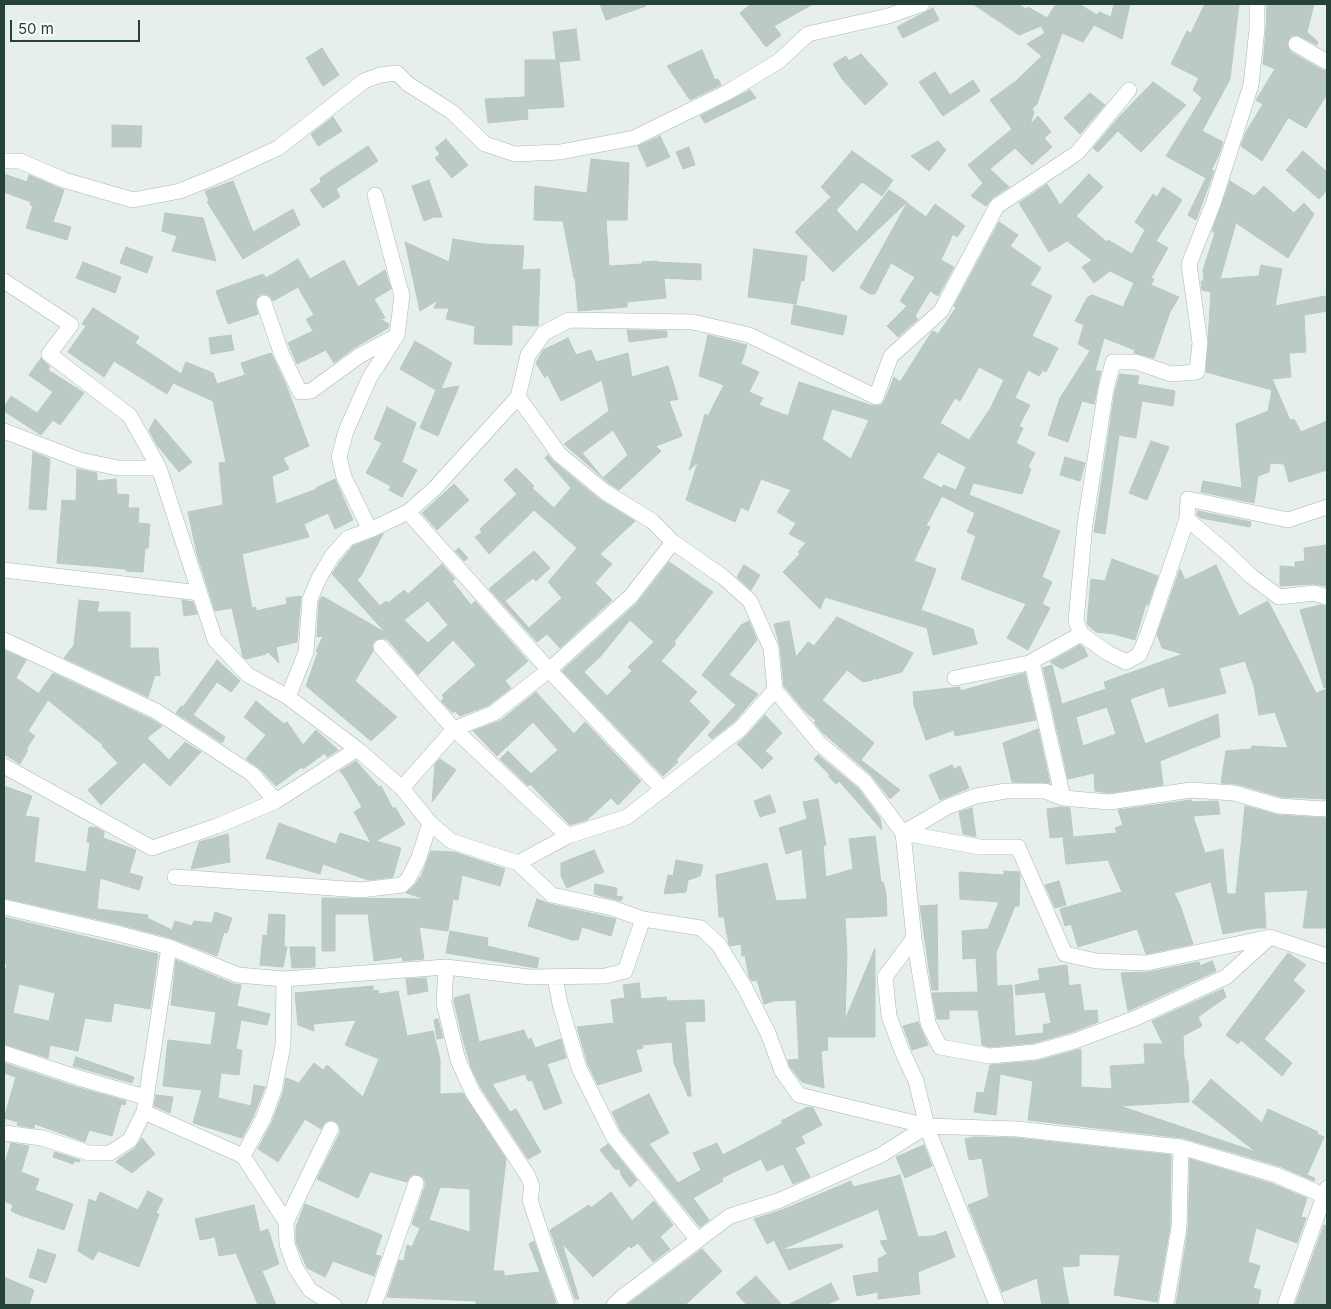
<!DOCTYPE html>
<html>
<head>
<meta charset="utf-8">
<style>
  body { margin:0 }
  #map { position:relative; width:1331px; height:1309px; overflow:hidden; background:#e6efeb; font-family:Inter,sans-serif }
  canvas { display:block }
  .frame { position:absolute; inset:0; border:5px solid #24423a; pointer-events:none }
  .scale { position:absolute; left:10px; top:20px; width:130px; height:22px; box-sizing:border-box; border:2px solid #24423a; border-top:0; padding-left:6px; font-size:15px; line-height:18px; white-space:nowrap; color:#24423a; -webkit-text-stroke:4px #f7fbf9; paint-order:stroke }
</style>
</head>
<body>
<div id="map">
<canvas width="1331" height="1309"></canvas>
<div class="frame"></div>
<div class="scale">50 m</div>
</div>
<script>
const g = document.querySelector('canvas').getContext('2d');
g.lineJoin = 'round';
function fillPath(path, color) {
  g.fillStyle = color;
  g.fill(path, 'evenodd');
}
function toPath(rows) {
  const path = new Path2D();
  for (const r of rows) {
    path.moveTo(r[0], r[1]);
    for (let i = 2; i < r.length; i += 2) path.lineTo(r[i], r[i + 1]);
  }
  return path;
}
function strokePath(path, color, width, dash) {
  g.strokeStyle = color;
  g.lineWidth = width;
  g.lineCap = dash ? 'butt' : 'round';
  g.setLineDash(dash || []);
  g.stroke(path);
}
const building = toPath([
  [600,4,645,4,646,6,606,20,600,4],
  [751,4,813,4,774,26,781,35,766,47,740,13,751,4],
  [973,4,1018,4,1026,9,1028,7,1047,18,1056,4,1079,4,1097,15,1099,12,1111,17,1114,4,1130,4,1122,39,1094,25,1083,42,1062,33,1037,104,1032,109,1034,112,1030,125,1038,116,1051,132,1044,138,1052,147,1032,165,1015,148,990,169,1009,187,992,198,986,206,971,196,983,183,968,165,1012,129,990,100,1016,81,1042,56,1027,44,1045,33,1041,26,1019,35,973,4],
  [1205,4,1239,4,1230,79,1202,131,1223,142,1218,157,1211,170,1214,171,1196,220,1188,215,1206,178,1166,156,1202,98,1193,90,1199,78,1171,64,1187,31,1191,33,1205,4],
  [1267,4,1314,4,1307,32,1318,42,1317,45,1297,35,1291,36,1287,44,1291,52,1322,70,1327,71,1327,94,1306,128,1289,118,1288,118,1262,161,1241,146,1246,132,1263,104,1256,100,1275,69,1263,64,1266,30,1267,4],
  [933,8,939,20,903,38,897,27,933,8],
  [576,29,580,60,559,62,564,107,527,109,528,119,488,123,485,99,525,97,525,60,556,60,553,32,576,29],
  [322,48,339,75,323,86,306,58,322,48],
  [702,50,715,80,718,79,721,85,690,100,667,66,702,50],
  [861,54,888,84,865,105,842,79,833,64,846,56,849,61,861,54],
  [935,72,950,95,973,80,980,91,943,116,919,82,935,72],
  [1153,82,1186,105,1141,152,1118,131,1098,152,1093,148,1120,116,1153,82],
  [750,90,756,98,705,123,700,116,750,90],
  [1090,93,1105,105,1080,134,1064,118,1090,93],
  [333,117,342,131,318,146,311,134,333,117],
  [112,125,142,126,141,147,112,147,112,125],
  [660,136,670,157,647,167,638,146,660,136],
  [446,139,468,165,452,178,435,158,440,154,435,148,446,139],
  [938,141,946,150,929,171,911,156,938,141],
  [368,146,378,161,336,189,340,197,323,208,310,190,321,182,320,178,368,146],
  [689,147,695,165,683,169,676,152,689,147],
  [852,151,893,180,882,196,862,182,836,210,857,232,889,190,907,202,833,272,795,232,831,197,821,187,852,151],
  [1303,151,1327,172,1327,190,1319,199,1286,170,1303,151],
  [591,159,629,163,627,220,606,220,609,266,642,264,642,262,657,261,657,262,701,264,701,280,664,278,666,298,627,302,627,307,578,311,575,278,574,278,563,221,534,220,535,186,587,193,591,159],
  [4,174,27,182,29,175,64,190,53,222,71,227,67,240,26,228,33,206,30,205,31,202,4,192,4,174],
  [1089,174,1103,187,1076,216,1107,242,1108,240,1132,254,1145,230,1135,222,1153,194,1157,197,1163,187,1182,200,1156,241,1168,248,1151,278,1154,279,1151,285,1179,297,1170,312,1154,358,1134,353,1135,350,1104,338,1095,371,1101,371,1094,404,1082,401,1068,442,1048,435,1060,398,1090,351,1078,344,1084,325,1075,321,1087,298,1092,295,1123,307,1134,283,1110,271,1094,283,1082,267,1092,260,1067,241,1049,252,1019,203,1047,184,1060,205,1089,174],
  [429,180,442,217,434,217,424,221,412,186,429,180],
  [233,181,253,232,293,209,300,225,243,259,207,202,209,201,205,191,233,181],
  [1230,181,1254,196,1264,186,1294,213,1304,203,1314,214,1288,258,1236,223,1220,279,1259,276,1261,265,1282,269,1275,306,1325,296,1327,309,1327,311,1304,315,1306,352,1289,353,1291,377,1272,379,1290,420,1294,419,1301,432,1327,421,1327,470,1289,482,1284,464,1270,463,1269,472,1258,476,1254,503,1201,492,1203,481,1242,488,1236,424,1268,411,1272,390,1206,372,1211,292,1202,290,1201,281,1204,281,1203,270,1215,233,1212,231,1230,181],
  [907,203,926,217,935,204,965,226,957,237,953,234,941,260,954,267,938,296,930,291,915,316,918,319,898,337,887,326,907,306,900,301,915,277,891,263,875,294,870,294,860,288,907,203],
  [165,213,203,218,216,261,172,251,177,236,162,231,165,213],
  [999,222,1018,235,1010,246,1041,268,1030,285,1052,296,1032,336,1058,348,1046,372,1043,370,1039,376,1028,370,1015,398,1030,405,1019,426,1023,428,1016,443,1035,453,1028,467,1031,469,1022,494,973,483,969,495,1060,531,1042,577,1052,582,1042,604,1050,608,1028,650,1007,638,1026,604,961,579,976,536,967,532,975,513,942,496,926,526,930,527,914,561,936,569,921,610,973,629,977,644,933,655,927,628,825,597,820,609,783,572,800,554,798,552,806,543,789,534,796,523,777,512,791,490,761,479,748,511,741,507,735,522,686,500,698,462,689,470,705,414,708,416,724,385,699,376,708,335,747,345,741,364,759,372,749,392,763,398,759,405,788,416,799,382,873,406,881,405,885,400,894,377,900,382,931,333,933,331,938,334,956,308,954,306,999,222],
  [979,367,1004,380,990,409,969,440,940,423,955,398,960,401,979,367],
  [832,409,869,420,851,459,822,439,832,409],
  [938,452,966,467,956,490,943,485,942,488,922,478,938,452],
  [453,239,483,244,524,246,522,270,540,269,538,326,512,325,512,345,474,344,475,326,446,319,449,308,434,308,438,300,420,311,405,242,449,262,453,239],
  [126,247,153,257,147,273,120,263,126,247],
  [754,249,807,256,804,281,801,280,796,304,748,297,754,249],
  [298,259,310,279,344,260,358,287,385,270,391,289,374,299,385,318,380,319,389,324,388,328,354,348,334,363,326,350,297,364,288,343,313,331,306,319,314,315,298,287,273,301,270,296,265,294,260,294,255,302,258,314,228,324,216,291,263,274,266,278,298,259],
  [83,262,121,277,115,293,76,278,83,262],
  [794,305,847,316,843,335,791,324,794,305],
  [93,308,139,337,135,343,181,374,186,362,213,373,217,384,245,375,241,363,271,353,286,385,309,446,283,458,289,469,272,476,276,504,317,489,316,488,335,479,353,520,335,529,328,513,304,524,309,537,242,554,252,608,256,607,256,611,287,604,286,598,301,596,297,642,276,647,279,663,268,652,266,654,246,659,243,657,232,608,215,611,197,554,188,512,223,505,219,463,226,462,213,401,173,383,167,394,114,361,104,377,68,352,86,326,82,324,93,308],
  [627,330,667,331,667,337,629,342,627,330],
  [231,335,234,350,211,354,209,338,231,335],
  [568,338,576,355,591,350,596,362,628,353,632,377,668,366,678,399,669,401,682,436,656,446,661,451,619,490,610,484,564,444,609,411,602,380,561,401,547,374,545,378,536,363,543,350,568,338],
  [613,430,628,455,603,478,582,453,613,430],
  [415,341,452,363,441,389,459,386,438,436,420,428,436,390,400,369,415,341],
  [41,358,50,367,48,370,84,393,60,425,53,420,41,435,4,411,4,407,11,396,37,413,53,392,29,375,41,358],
  [1120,374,1139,376,1137,384,1175,391,1173,406,1142,401,1136,438,1119,435,1105,534,1094,532,1115,391,1120,374],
  [387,407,416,423,402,462,417,470,402,497,389,490,391,486,366,473,382,443,374,439,387,407],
  [155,419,192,462,179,472,157,445,149,430,155,419],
  [1151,441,1169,447,1147,500,1129,493,1151,441],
  [33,452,50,459,46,510,29,509,33,452],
  [548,455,553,461,599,499,635,521,600,554,612,564,595,583,612,600,560,648,547,634,537,642,489,589,534,551,550,568,536,581,533,578,505,601,529,628,562,598,548,582,577,548,534,510,489,554,475,537,482,532,480,529,517,494,504,480,516,468,534,486,532,488,554,508,571,488,545,458,548,455],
  [1065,457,1085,463,1080,481,1060,475,1065,457],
  [77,469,97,473,97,481,116,479,117,494,129,495,128,508,139,508,138,523,150,524,148,548,145,548,143,572,126,571,126,569,57,563,62,500,76,501,77,469],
  [454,484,469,500,437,530,422,513,454,484],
  [1198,511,1251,522,1250,527,1201,518,1197,515,1198,511],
  [383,534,361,576,357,580,380,606,386,601,388,603,404,590,408,594,442,564,455,579,452,581,471,605,475,601,528,661,505,681,511,688,489,705,460,716,455,711,453,713,441,701,444,698,442,695,476,665,453,640,418,675,388,640,383,638,375,640,372,645,373,651,355,681,397,717,371,741,306,686,318,652,316,651,323,636,317,637,319,601,322,596,386,633,332,574,340,562,353,546,383,534],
  [428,601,448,625,428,643,404,620,428,601],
  [1327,545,1327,586,1313,584,1280,586,1280,566,1295,567,1295,562,1305,561,1304,548,1327,545],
  [459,548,468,558,464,561,455,551,459,548],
  [1112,559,1158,576,1148,605,1147,601,1135,640,1114,634,1096,632,1087,624,1091,579,1105,581,1112,559],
  [669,562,713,592,674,642,676,644,661,661,697,692,689,701,710,722,676,760,678,762,663,776,562,671,637,603,669,562],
  [630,620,654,642,628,667,632,671,607,696,584,672,600,657,630,620],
  [744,565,760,575,751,590,737,577,744,565],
  [1216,565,1239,616,1268,601,1316,693,1327,689,1327,799,1281,797,1237,784,1221,783,1226,751,1251,749,1252,746,1288,748,1275,712,1259,715,1254,686,1245,661,1219,668,1226,693,1169,707,1164,687,1130,699,1145,744,1218,714,1220,737,1160,761,1163,785,1109,793,1095,791,1094,773,1068,779,1043,668,1052,665,1062,704,1106,689,1104,682,1183,654,1162,648,1157,634,1180,569,1185,580,1216,565],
  [1107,707,1116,734,1083,746,1076,717,1107,707],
  [79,600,99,602,97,612,130,612,130,648,158,648,160,676,155,675,148,697,64,658,74,645,79,600],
  [182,600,193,602,197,614,184,616,182,600],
  [1320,605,1327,606,1327,687,1324,688,1300,610,1320,605],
  [837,617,913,653,902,672,876,679,874,678,873,680,863,682,847,670,822,700,874,743,861,760,900,790,890,799,871,775,822,732,814,722,816,721,803,709,784,686,780,647,774,624,789,621,796,657,808,642,814,646,837,617],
  [749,621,757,640,729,675,758,694,734,722,712,739,708,735,736,705,702,675,741,625,749,621],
  [1080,645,1084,648,1088,656,1062,669,1050,662,1080,645],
  [4,650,26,660,16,678,45,698,39,693,53,673,151,719,162,726,147,738,169,760,185,742,201,752,170,786,144,762,101,805,88,790,118,763,102,746,103,745,48,700,28,731,35,736,26,749,28,750,20,764,4,754,4,650],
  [217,660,240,681,231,692,217,682,193,715,225,737,222,743,176,713,181,706,183,707,217,660],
  [1025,673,1036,720,955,736,954,730,926,740,914,705,913,692,960,687,960,691,1025,673],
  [536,692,574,734,585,722,641,781,618,805,611,798,587,820,570,825,530,784,528,786,500,759,508,751,531,774,558,750,533,722,497,756,473,731,500,721,536,692],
  [256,701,284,724,287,722,303,745,316,730,338,750,327,757,325,753,303,769,302,767,276,786,259,768,246,759,266,735,244,717,256,701],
  [765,715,782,733,765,751,773,758,762,769,737,744,747,735,765,715],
  [1038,729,1050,783,1012,782,1003,743,1038,729],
  [818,755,858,788,880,818,882,830,839,781,836,784,829,777,829,774,814,759,818,755],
  [440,759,456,770,432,802,435,764,440,759],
  [356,761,379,787,381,786,393,809,395,807,405,824,376,841,401,848,393,877,368,880,323,864,320,874,266,858,279,823,336,844,340,833,371,843,354,812,362,807,346,779,340,771,356,761],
  [952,765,954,769,960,766,969,788,940,800,929,775,952,765],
  [4,786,32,796,25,816,39,818,34,862,86,872,90,843,87,842,89,827,97,828,104,832,103,838,136,850,129,873,143,877,139,890,100,878,97,909,148,915,147,918,172,930,175,921,192,926,194,921,212,923,215,912,232,918,227,933,224,932,217,956,171,938,118,924,4,898,4,786],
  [770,795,776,812,760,817,754,801,770,795],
  [818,799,826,845,823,846,826,877,853,869,849,839,875,836,881,882,883,882,886,893,887,916,845,918,847,954,845,1020,875,948,875,1037,827,1037,828,1050,821,1051,824,1088,802,1082,790,1067,788,1060,799,1059,796,1000,774,1001,764,1004,757,980,752,981,749,977,745,955,742,956,741,944,730,946,729,944,725,924,729,923,725,923,724,917,719,917,716,875,767,863,776,901,807,899,802,849,786,854,779,828,807,819,803,802,818,799],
  [1191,800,1192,802,1218,801,1220,814,1193,816,1205,853,1223,849,1227,894,1236,894,1245,806,1278,815,1327,818,1327,928,1303,928,1308,890,1264,892,1266,928,1255,928,1223,934,1211,882,1174,893,1180,905,1193,944,1146,954,1137,929,1078,947,1071,924,1065,926,1060,909,1122,892,1108,860,1066,864,1063,838,1117,833,1115,828,1123,825,1118,810,1191,800],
  [1061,807,1070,808,1073,836,1050,838,1047,809,1061,807],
  [972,808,976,837,963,834,959,812,972,808],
  [228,834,230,862,191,869,199,842,228,834],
  [594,850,604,872,567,888,561,876,561,863,594,850],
  [431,851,454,852,505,869,500,886,462,875,458,900,453,899,448,931,419,927,424,959,403,961,402,957,374,961,368,914,335,914,335,951,322,951,322,898,425,899,406,893,415,885,420,877,421,877,431,851],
  [676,860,703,865,700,876,688,880,686,892,664,894,668,875,673,876,676,860],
  [1004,871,1019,872,1020,875,1019,906,1015,906,996,953,997,986,1012,985,1015,1036,1044,1033,1043,1025,1051,1023,1045,992,1016,995,1015,985,1040,980,1038,969,1067,965,1069,986,1080,984,1084,1011,1097,1010,1098,1022,1072,1032,1033,1043,990,1047,982,1045,978,1010,949,1010,949,1019,937,1019,932,993,978,992,976,958,963,959,962,931,988,929,999,902,960,899,959,872,1004,875,1004,871],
  [1059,881,1066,905,1055,908,1045,885,1059,881],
  [595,884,617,888,616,896,623,897,621,901,594,894,595,884],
  [537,899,550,904,616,919,611,936,582,927,578,940,572,940,528,926,537,899],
  [937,905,938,990,932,990,920,906,937,905],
  [269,914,285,915,284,947,287,947,283,967,260,965,263,935,267,936,269,914],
  [4,917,158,954,150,1009,114,1003,111,1022,85,1018,78,1051,50,1045,48,1058,4,1044,4,977,7,964,4,963,4,917],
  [19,984,55,993,49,1021,13,1013,19,984],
  [450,931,488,938,487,946,539,958,537,968,446,953,450,931],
  [290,947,315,947,315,967,292,968,290,947],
  [1288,953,1306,965,1293,980,1305,991,1264,1039,1292,1063,1282,1076,1241,1040,1238,1044,1226,1035,1288,953],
  [176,960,234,984,241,985,237,1006,270,1014,267,1025,241,1020,236,1049,242,1050,239,1075,221,1073,218,1098,251,1106,254,1085,265,1087,254,1115,242,1138,193,1123,202,1090,163,1086,168,1040,211,1045,216,1012,171,1005,176,960],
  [1212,961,1216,971,1128,1011,1121,973,1149,972,1199,962,1200,966,1212,961],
  [426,978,428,991,408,995,406,979,426,978],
  [639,983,641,999,666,997,667,1001,704,1000,705,1021,685,1022,691,1096,688,1096,674,1063,672,1042,642,1045,643,1048,636,1050,642,1071,598,1085,588,1065,577,1027,614,1023,611,1000,625,998,623,985,639,983],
  [373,986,373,991,378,990,379,994,398,991,407,1036,433,1031,440,1059,440,1094,463,1093,506,1159,493,1271,504,1271,504,1276,540,1272,529,1244,534,1241,556,1303,546,1305,476,1305,476,1301,387,1297,399,1260,404,1261,407,1245,412,1247,420,1228,412,1224,425,1186,425,1181,423,1177,414,1174,410,1176,407,1182,370,1172,358,1198,317,1179,340,1133,340,1128,338,1123,331,1120,325,1122,321,1129,305,1119,278,1162,258,1149,272,1122,283,1093,286,1078,299,1083,314,1063,323,1070,327,1065,363,1097,379,1059,345,1045,356,1020,313,1024,314,1031,298,1025,295,993,373,986],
  [440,1187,470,1189,470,1232,429,1220,440,1187],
  [1223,989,1226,997,1198,1017,1202,1026,1183,1036,1184,1060,1185,1060,1187,1081,1188,1081,1189,1102,1120,1106,1256,1152,1192,1102,1211,1079,1262,1123,1268,1109,1318,1132,1317,1134,1324,1137,1307,1175,1315,1178,1314,1181,1279,1166,1183,1138,1028,1120,1033,1081,1000,1074,996,1115,974,1112,977,1092,984,1093,990,1065,1037,1061,1081,1049,1081,1087,1112,1089,1110,1066,1145,1064,1144,1044,1163,1044,1152,1021,1223,989],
  [469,994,479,1042,524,1030,528,1040,531,1038,535,1048,561,1039,566,1058,547,1064,562,1103,544,1110,532,1080,528,1081,525,1074,492,1084,510,1112,516,1109,541,1152,528,1159,481,1088,471,1067,463,1040,454,1001,454,998,469,994],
  [438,1019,443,1038,437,1039,434,1020,438,1019],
  [918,1022,928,1045,912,1050,903,1026,918,1022],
  [76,1057,134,1077,132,1083,73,1066,76,1057],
  [4,1063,76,1087,126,1101,125,1105,121,1104,112,1136,89,1130,85,1142,35,1124,34,1128,17,1125,18,1122,4,1118,16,1077,4,1073,4,1063],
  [649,1094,669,1133,649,1144,678,1183,701,1170,693,1153,717,1143,723,1155,783,1123,781,1121,808,1107,813,1108,822,1125,801,1136,805,1143,795,1148,810,1177,793,1184,783,1164,767,1171,761,1159,722,1178,723,1181,693,1198,709,1220,700,1227,621,1131,612,1112,649,1094],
  [156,1095,173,1097,170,1113,154,1106,156,1095],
  [974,1137,1016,1138,1171,1155,1170,1227,1157,1302,1114,1295,1120,1255,1079,1254,1079,1266,1062,1267,1069,1305,1042,1305,1037,1278,1002,1292,968,1205,989,1197,982,1158,969,1160,965,1139,974,1137],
  [142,1138,155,1154,132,1173,116,1162,119,1159,135,1148,142,1138],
  [11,1143,29,1146,21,1172,39,1179,35,1190,73,1204,64,1230,20,1215,11,1211,13,1205,4,1201,4,1166,11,1143],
  [608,1144,637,1180,630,1187,621,1175,620,1169,615,1169,600,1150,608,1144],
  [924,1145,932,1166,905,1178,896,1157,924,1145],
  [55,1152,80,1160,79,1162,75,1161,73,1164,53,1157,55,1152],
  [1190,1159,1273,1184,1307,1198,1301,1217,1306,1218,1297,1243,1256,1228,1248,1262,1260,1266,1253,1288,1261,1290,1258,1305,1176,1305,1188,1230,1190,1159],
  [900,1175,918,1237,934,1236,946,1231,955,1257,918,1272,920,1294,878,1299,878,1292,857,1296,853,1276,879,1272,878,1259,887,1254,880,1241,888,1240,878,1209,780,1250,842,1244,843,1247,789,1270,774,1240,767,1244,754,1219,782,1210,851,1181,853,1187,900,1175],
  [148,1191,163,1199,156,1213,159,1214,139,1267,98,1251,93,1260,78,1251,89,1199,96,1202,100,1192,138,1210,148,1191],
  [611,1192,632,1221,654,1201,673,1225,660,1237,670,1249,653,1262,638,1243,631,1248,629,1246,593,1277,562,1243,579,1299,575,1299,550,1230,589,1205,591,1208,611,1192],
  [305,1204,382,1235,375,1255,381,1256,374,1276,333,1261,325,1277,307,1268,296,1242,296,1227,305,1204],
  [254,1205,260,1232,268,1229,279,1264,262,1271,276,1305,258,1305,236,1253,219,1256,215,1237,200,1240,195,1219,254,1205],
  [1324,1225,1327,1226,1327,1305,1295,1305,1324,1225],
  [38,1249,56,1255,46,1283,29,1277,38,1249],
  [702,1249,722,1271,685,1305,627,1305,702,1249],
  [756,1276,782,1305,747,1305,736,1293,756,1276],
  [4,1277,34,1290,29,1305,4,1305,4,1277],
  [831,1283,839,1299,826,1305,788,1305,831,1283]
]);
fillPath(building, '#bbcac4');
strokePath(building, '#b8c9c2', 1);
const minor = toPath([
  [1257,4,1257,29,1251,85,1213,204,1189,264,1200,343,1197,372,1171,374,1136,362,1113,362,1106,389,1085,524,1076,621,1081,634,1108,653,1126,662,1139,655,1146,639,1187,519,1188,499,1288,520,1327,507],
  [1296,44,1327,62],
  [4,161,20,161,64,180,133,200,180,191,224,173,278,148,364,81,380,75,397,73,408,84,452,112,485,144,515,154,560,152,634,138,728,92,779,61,808,34,888,16,922,4],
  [4,281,71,325,49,354,130,416,159,468,215,640,248,675,288,697,357,749,402,788,430,823,451,841,518,863,552,895,612,908,643,919,701,928,719,945,745,988,768,1033,782,1071,799,1095,927,1126,1017,1129,1181,1147,1276,1175,1314,1191,1324,1197],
  [264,303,282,355,300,392,311,391,359,356,396,336],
  [518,397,559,454,605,492,652,521,673,542,723,577,750,601,771,648,775,690,820,744,865,782,903,833,914,938,928,1023,940,1047,990,1056,1035,1052,1075,1041,1136,1018,1226,977,1270,937],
  [4,431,80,460,118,468,159,468],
  [408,512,549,670,663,790],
  [1187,519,1226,552,1251,576,1279,597,1314,593,1327,597],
  [370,530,344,477,339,457,346,431,370,377,397,335,402,296,375,195],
  [4,570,200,593],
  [4,640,156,711,252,774,276,801],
  [381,647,454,729,568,836],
  [1032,662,1063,798],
  [955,678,1029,663,1081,634],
  [288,697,306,652,310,599,319,578,332,556,348,538,370,530,408,512,434,489,518,397,528,355,544,333,569,320,693,322,749,335,876,397,891,356,941,311,997,206,1077,153,1129,90],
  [4,766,152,848,217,826,276,801,357,749],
  [402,788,454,729,494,713,549,670,631,596,673,542],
  [903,833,980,847,1018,847,1065,954,1096,961,1147,963,1270,937,1327,956],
  [903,833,947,807,976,796,1006,791,1045,791,1063,798,1109,802,1191,790,1234,793,1279,806,1324,809,1327,808],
  [518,863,568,836,627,817,740,729,775,690],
  [175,877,361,890,394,886,402,885,408,879,418,860,430,823],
  [4,907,116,933,169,947,238,975,284,979,446,967,529,977,605,976,625,971,643,919],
  [914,938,885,977,889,1016,902,1051,916,1081,928,1130,997,1305],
  [446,967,444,1003,458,1060,473,1093,528,1176,532,1187,530,1200,549,1257,567,1305],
  [555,977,560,1004,579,1068,613,1136,698,1240],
  [4,1053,79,1078,145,1097],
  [144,1112,243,1156,286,1222,287,1244,295,1267,310,1290,334,1305],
  [4,1133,42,1138,89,1153,110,1153,130,1140,144,1112,169,947],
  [243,1156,263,1119,274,1090,283,1046,284,979],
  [286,1222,331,1129],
  [374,1305,416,1183],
  [614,1305,621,1298,730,1216,778,1201,881,1155,927,1126],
  [1166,1305,1179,1228,1181,1147],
  [1285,1305,1327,1188]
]);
strokePath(minor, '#a8b8b2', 16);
strokePath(minor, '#fff', 15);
</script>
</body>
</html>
